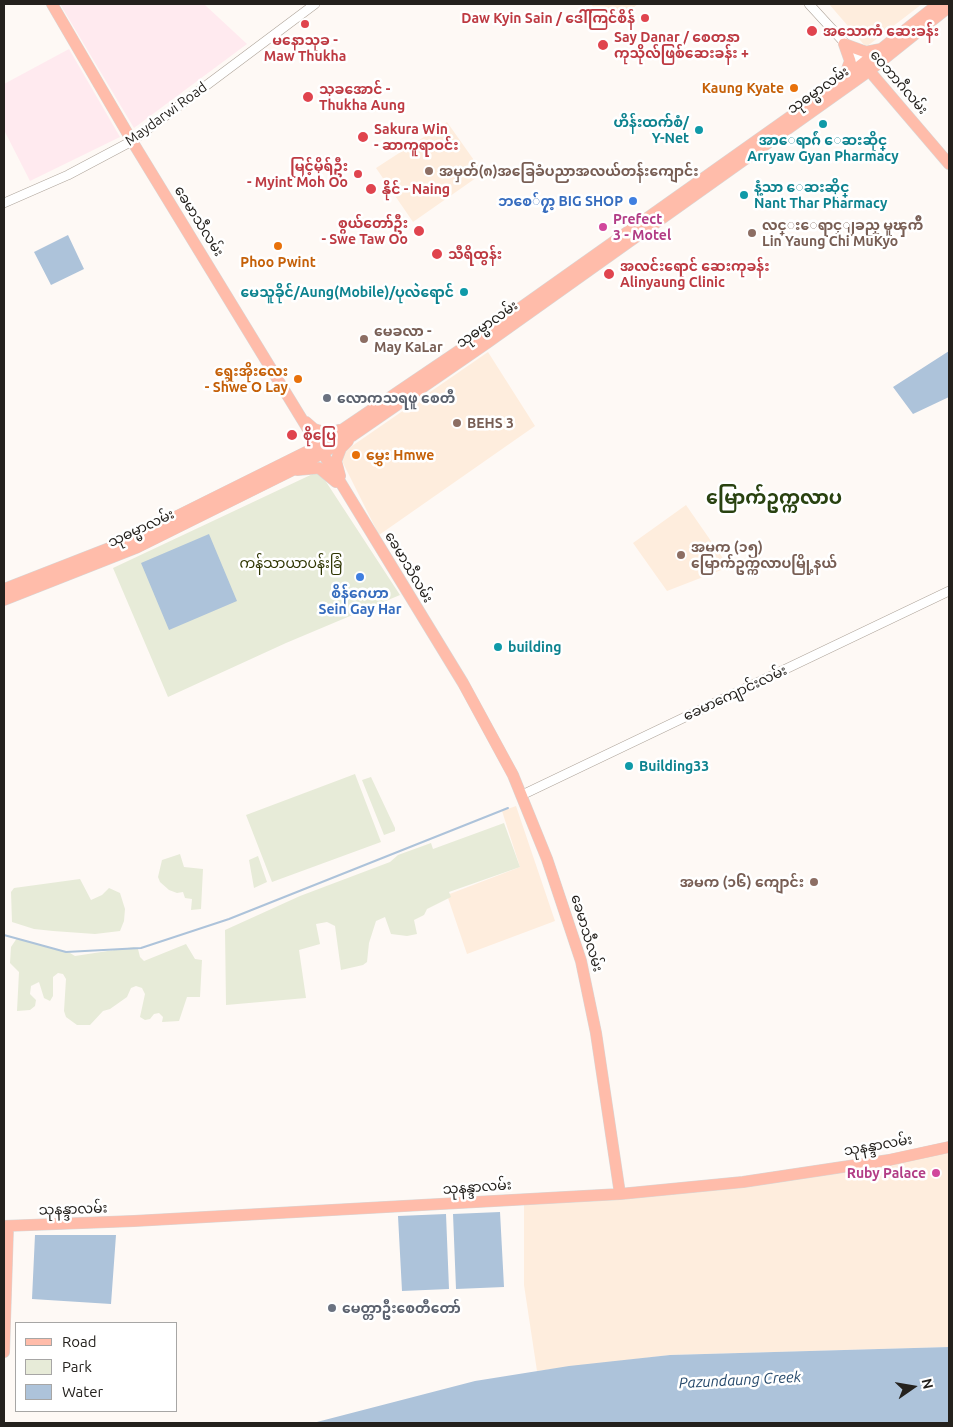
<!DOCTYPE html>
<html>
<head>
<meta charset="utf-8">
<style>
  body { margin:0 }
  #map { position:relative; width:953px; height:1427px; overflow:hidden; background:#fef9f5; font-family:Ubuntu,sans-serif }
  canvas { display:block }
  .frame { position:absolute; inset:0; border:5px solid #24211d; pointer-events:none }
  .legend { position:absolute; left:15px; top:1322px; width:162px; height:90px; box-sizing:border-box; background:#fff; border:1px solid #a7a6a5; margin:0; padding:6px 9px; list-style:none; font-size:15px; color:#24211d }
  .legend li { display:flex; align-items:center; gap:10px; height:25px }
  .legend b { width:25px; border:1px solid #a7a6a5 }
  .north { position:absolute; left:888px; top:1362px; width:50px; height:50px; -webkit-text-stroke:4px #fff; paint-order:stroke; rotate:77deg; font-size:14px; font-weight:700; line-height:20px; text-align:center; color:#24211d }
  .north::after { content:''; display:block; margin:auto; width:18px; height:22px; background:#24211d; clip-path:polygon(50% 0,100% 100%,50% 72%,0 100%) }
</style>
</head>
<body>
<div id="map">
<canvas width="953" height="1427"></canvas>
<div class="frame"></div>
<ul class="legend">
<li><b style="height:6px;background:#ffbcaa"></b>Road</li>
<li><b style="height:14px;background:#e7ebd8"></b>Park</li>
<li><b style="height:14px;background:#adc3da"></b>Water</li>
</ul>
<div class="north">N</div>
</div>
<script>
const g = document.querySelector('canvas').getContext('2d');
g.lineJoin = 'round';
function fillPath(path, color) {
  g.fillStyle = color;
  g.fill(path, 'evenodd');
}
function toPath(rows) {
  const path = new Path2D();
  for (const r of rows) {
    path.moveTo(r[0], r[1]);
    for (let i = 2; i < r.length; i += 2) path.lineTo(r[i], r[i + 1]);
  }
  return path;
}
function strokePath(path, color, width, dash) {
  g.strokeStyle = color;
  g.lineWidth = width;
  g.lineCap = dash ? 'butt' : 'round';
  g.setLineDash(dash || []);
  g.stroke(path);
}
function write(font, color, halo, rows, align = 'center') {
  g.font = font + ' Ubuntu,"Noto Sans Myanmar",sans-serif';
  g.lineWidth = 5;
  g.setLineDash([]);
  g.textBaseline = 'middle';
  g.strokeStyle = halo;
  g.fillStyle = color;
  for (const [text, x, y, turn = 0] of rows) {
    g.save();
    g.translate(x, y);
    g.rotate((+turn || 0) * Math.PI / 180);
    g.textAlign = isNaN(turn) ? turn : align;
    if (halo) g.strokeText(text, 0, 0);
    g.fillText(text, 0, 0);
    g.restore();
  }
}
fillPath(toPath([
  [60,4,204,4,247,44,134,128],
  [69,49,120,137,30,181,4,130,4,84]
]), '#ffeaef');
fillPath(toPath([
  [591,4,638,4,608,27],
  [829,4,922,4,866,47],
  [447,122,483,173,413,222,376,168],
  [488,352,535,426,379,535,339,455],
  [686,505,729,567,667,591,633,543],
  [516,806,555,921,467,954,447,895,520,867,502,811],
  [949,1151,949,1347,670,1355,537,1371,524,1285,524,1200,627,1196,896,1164]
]), '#feeddd');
fillPath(toPath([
  [319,471,400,595,286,643,168,697,113,568],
  [355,774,381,842,272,882,246,815],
  [371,777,395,828,395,831,384,835,362,780],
  [504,823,520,867,449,892,451,897,427,909,424,915,414,920,417,934,407,936,391,934,385,917,376,921,369,943,367,962,363,965,341,970,335,926,327,922,316,924,320,944,299,950,306,998,226,1005,225,930,300,896,390,862,398,855,431,843,433,849],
  [180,854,184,867,203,869,201,909,191,910,192,899,185,898,183,892,177,893,169,890,160,882,158,877,162,860],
  [258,856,267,882,254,888,249,860],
  [80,879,91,900,102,895,109,888,120,893,125,909,124,921,120,931,95,934,53,931,34,929,12,922,11,892,14,888],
  [17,938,70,953,75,956,134,947,138,949,140,957,144,961,186,944,195,959,202,960,200,997,187,997,179,1021,162,1022,163,1017,159,1013,154,1014,150,1019,145,1020,140,1017,145,994,142,988,136,986,131,988,127,997,110,1009,103,1011,90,1025,77,1025,66,1017,64,1011,66,979,63,974,58,973,53,977,53,996,50,1001,44,998,39,982,31,986,30,994,36,1000,35,1006,30,1010,17,1011,19,972,10,963,11,947]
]), '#e7ebd8');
fillPath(toPath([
  [68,235,84,269,51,285,34,252],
  [949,351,949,397,913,414,893,387],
  [209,534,237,601,169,630,141,563],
  [500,1212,504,1287,456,1289,453,1214],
  [446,1214,449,1289,402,1291,398,1216],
  [35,1235,116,1235,111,1304,32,1299],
  [949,1347,949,1423,313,1423,475,1381,569,1366,670,1355]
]), '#adc3da');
strokePath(toPath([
  [4,935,66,952,141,948,229,919,508,808]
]), '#adc3da', 2);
const minor = toPath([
  [809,4,864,64],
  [4,203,68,175,132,141,315,4],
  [522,795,949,591]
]);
const major = toPath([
  [52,4,132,141,463,683,513,775,547,859,581,961,596,1033,620,1194],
  [844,44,866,52,881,49],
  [866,67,949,164],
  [843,80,850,61,844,44],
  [306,422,314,429,327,433,339,430],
  [297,470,319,468,336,482],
  [340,476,336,461,341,448,348,441],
  [4,589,127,541,318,446,482,335,842,80,938,4],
  [4,600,136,548,293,470,352,436,487,343,869,71,949,7],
  [4,1226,134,1221,620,1194,743,1182,889,1160,949,1147],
  [4,1352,8,1226]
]);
strokePath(minor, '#aea49a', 10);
strokePath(major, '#d8d7d6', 12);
strokePath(minor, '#fff', 9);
strokePath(major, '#ffbcaa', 11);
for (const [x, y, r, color] of [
  [645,18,5,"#e0444e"],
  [305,24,5,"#e0444e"],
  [812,31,6,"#e0444e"],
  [603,45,6,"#e0444e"],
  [794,88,5,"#e8710a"],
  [308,97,6,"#e0444e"],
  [823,124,5,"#0f9aa8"],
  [699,130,5,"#0f9aa8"],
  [363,137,6,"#e0444e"],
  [429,171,5,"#8d6e63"],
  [358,174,5,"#e0444e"],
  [371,189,6,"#e0444e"],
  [744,195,5,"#0f9aa8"],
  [633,201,5,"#3f7fe0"],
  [603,227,5,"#d1479c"],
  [419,231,6,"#e0444e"],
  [752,233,5,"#8d6e63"],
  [278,246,5,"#e8710a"],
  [437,254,6,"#e0444e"],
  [609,274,6,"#e0444e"],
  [464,292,5,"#0f9aa8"],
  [364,339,5,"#8d6e63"],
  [298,379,5,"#e8710a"],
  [327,398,5,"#6b7280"],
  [457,423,5,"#8d6e63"],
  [292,435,6,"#e0444e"],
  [356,455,5,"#e8710a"],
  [681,555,5,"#8d6e63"],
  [360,577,5,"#3f7fe0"],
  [498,647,5,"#0f9aa8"],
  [629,766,5,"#0f9aa8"],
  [814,882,5,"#8d6e63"],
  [936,1173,5,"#d1479c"],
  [332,1308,5,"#6b7280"]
]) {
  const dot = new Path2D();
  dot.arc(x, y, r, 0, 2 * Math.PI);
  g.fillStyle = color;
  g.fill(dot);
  strokePath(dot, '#fff', 2);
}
write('bold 14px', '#be3a42', '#fff', [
  ["Daw Kyin Sain / ဒေါ်ကြင်စိန်",635,18,"right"],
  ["အသောကံ ဆေးခန်း",823,31],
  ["Say Danar / စေတနာ",614,37],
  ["ကုသိုလ်ဖြစ်ဆေးခန်း +",614,53],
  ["မနောသုခ -",305,40,"center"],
  ["Maw Thukha",305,56,"center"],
  ["သုခအောင် -",319,89],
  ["Thukha Aung",319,105],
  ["Sakura Win",374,129],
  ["- ဆာကူရာဝင်း",374,145],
  ["မြင့်မိုရ်ဦး",348,166,"right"],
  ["- Myint Moh Oo",348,182,"right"],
  ["နိုင် - Naing",382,189],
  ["စွယ်တော်ဦး",408,223,"right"],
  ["- Swe Taw Oo",408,239,"right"],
  ["သီရိထွန်း",448,254],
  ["အလင်းရောင် ဆေးကုခန်း",620,266],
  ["Alinyaung Clinic",620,282],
  ["စိုပြေ",303,435]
], 'left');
write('14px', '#24211d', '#fff', [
  ["ဝေဘာဂီလမ်း",899,82,49],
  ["သုဓမ္မာလမ်း",818,90,-35],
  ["Maydarwi Road",166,114,-36],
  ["ခေမာသီလမ်း",199,221,58],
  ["သုဓမ္မာလမ်း",487,324,-35],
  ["သုဓမ္မာလမ်း",141,528,-25],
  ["ခေမာသီလမ်း",409,567,59],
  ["ခေမာကျောင်းလမ်း",735,693,-25],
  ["ခေမာသီလမ်း",587,933,73],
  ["သုနန္ဒာလမ်း",878,1145,-10],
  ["သုနန္ဒာလမ်း",477,1187,-4],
  ["သုနန္ဒာလမ်း",73,1209,-2]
]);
write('bold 14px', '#c56008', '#fff', [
  ["Kaung Kyate",784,88],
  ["Phoo Pwint",278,262,"center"],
  ["ရွှေးအိုးလေး",288,371],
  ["- Shwe O Lay",288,387],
  ["မွှေး Hmwe",366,455,"left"]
], 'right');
write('bold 14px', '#0d838f', '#fff', [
  ["ဟိန်းထက်စံ/",689,122,"right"],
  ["Y-Net",689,138,"right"],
  ["အာေရာဂ်ံ ေဆးဆိုင္",823,140,"center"],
  ["Arryaw Gyan Pharmacy",823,156,"center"],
  ["နံ့သာ ေဆးဆိုင္",754,187],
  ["Nant Thar Pharmacy",754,203],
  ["မေသူခိုင်/Aung(Mobile)/ပုလဲရောင်",454,292,"right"],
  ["building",508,647],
  ["Building33",639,766]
], 'left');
write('bold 14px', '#785e54', '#fff', [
  ["အမှတ်(၈)အခြေခံပညာအလယ်တန်းကျောင်း",439,171],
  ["လင္းေရာင္ျခည္ မူၾကိဳ",762,225],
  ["Lin Yaung Chi MuKyo",762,241],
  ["မေခလာ -",374,331],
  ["May KaLar",374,347],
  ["BEHS 3",467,423],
  ["အမက (၁၅)",691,547],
  ["မြောက်ဥက္ကလာပမြို့နယ်",691,563],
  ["အမက (၁၆) ကျောင်း",804,882,"right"]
], 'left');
write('bold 14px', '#366cbe', '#fff', [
  ["ဘစေ်၇ှာ့ BIG SHOP",623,201],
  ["စိန်ဂေဟာ",360,593,"center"],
  ["Sein Gay Har",360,609,"center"]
], 'right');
write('bold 14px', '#b23c85', '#fff', [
  ["Prefect",613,219],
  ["3 - Motel",613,235],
  ["Ruby Palace",926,1173,"right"]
], 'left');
write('bold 14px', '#5b616d', '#fff', [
  ["လောကသရဖူ စေတီ",337,398],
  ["မေတ္တာဦးစေတီတော်",342,1308]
], 'left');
write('14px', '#2e3401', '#fff', [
  ["ကန်သာယာပန်းခြံ",291,563]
]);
write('italic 15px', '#274a6c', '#fff', [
  ["Pazundaung Creek",740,1380,-3]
]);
write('bold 19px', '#294210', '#fff', [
  ["မြောက်‌ဥက္ကလာပ",774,498]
]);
</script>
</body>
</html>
